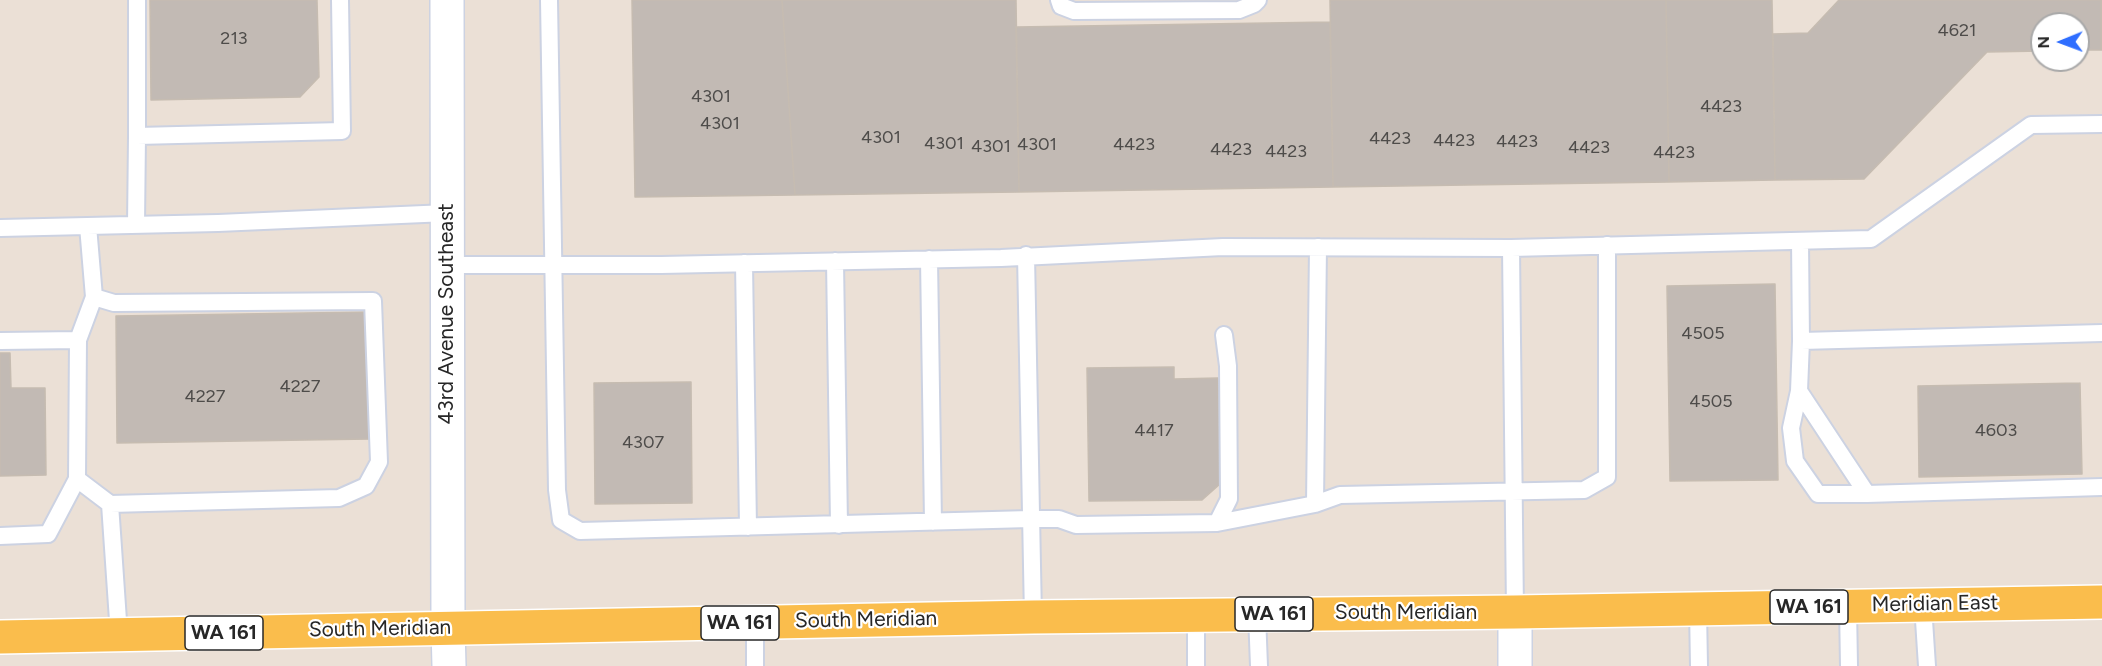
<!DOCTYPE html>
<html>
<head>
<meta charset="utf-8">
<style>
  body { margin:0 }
  #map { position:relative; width:2102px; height:666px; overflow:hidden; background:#ebe0d6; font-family:Figtree,sans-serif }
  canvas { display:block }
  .north { position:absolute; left:2030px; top:12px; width:60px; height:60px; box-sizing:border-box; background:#fff; border:2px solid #a9a9a9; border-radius:50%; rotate:269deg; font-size:16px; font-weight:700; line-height:24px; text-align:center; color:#272727 }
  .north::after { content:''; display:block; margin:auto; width:21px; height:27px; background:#2f6eff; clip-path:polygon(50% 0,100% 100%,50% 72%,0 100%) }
</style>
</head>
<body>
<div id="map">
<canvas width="2102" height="666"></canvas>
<div class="north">N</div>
</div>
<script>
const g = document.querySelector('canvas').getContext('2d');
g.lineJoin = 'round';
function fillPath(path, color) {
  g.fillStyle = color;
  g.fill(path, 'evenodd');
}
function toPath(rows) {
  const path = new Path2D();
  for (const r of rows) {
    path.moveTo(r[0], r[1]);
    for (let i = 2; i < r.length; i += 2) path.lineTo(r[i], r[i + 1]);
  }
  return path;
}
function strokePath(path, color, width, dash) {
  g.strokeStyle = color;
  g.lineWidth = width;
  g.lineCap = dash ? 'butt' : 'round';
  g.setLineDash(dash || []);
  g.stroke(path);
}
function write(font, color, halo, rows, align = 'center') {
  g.font = font + ' Figtree,sans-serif';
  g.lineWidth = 4.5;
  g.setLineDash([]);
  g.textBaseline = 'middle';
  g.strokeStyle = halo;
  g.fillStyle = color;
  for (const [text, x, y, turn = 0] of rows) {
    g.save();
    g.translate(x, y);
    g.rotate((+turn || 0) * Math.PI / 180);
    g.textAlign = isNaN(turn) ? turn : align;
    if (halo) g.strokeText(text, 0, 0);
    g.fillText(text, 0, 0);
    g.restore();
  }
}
const building = toPath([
  [150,0,317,0,319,77,300,97,151,100,150,0],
  [632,0,782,0,795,195,635,197,632,0],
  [782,0,1016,0,1019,192,795,195,782,0],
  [1330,0,1666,0,1669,182,1333,187,1330,0],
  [1666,0,1772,0,1775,180,1669,182,1666,0],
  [1839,0,2101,0,2101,50,2078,50,2078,24,2042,24,2042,51,1987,52,1864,179,1775,180,1773,34,1808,33,1839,0],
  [2101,0,2102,0,2102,50,2101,50,2101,0],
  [1330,22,1333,187,1019,192,1016,27,1330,22],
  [1775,284,1778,480,1670,481,1667,286,1775,284],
  [368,312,370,439,117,443,116,316,368,312],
  [0,353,10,353,11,388,45,388,46,475,0,476,0,353],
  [1174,367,1174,379,1218,378,1220,484,1202,500,1089,501,1087,368,1174,367],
  [691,382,692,503,595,504,594,383,691,382],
  [2080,383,2082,474,1919,477,1918,386,2080,383]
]);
fillPath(building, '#c2bab4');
strokePath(building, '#c6bcb1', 1.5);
const service = toPath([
  [137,0,137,136,342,131,340,0],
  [549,0,557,490,561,520,580,531,1030,519,1059,519,1076,525,1217,523,1315,504,1340,495,1584,490,1607,477,1607,245],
  [1059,0,1061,6,1074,11,1239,10,1254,4,1258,0],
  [136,225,137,136],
  [0,228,218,223,447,213],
  [1800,241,1801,341,1799,391,1867,494,2102,487],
  [1511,248,1515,612],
  [1026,255,1033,617],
  [929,259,933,522],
  [835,261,839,525],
  [744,263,748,527],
  [447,265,661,265,1001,258,1223,247,1511,248,1871,239,2031,125,2102,124],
  [0,341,78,340],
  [1801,341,2102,333],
  [1799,391,1791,428,1795,461,1818,494,1867,494],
  [77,479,110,504,339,498,366,486,379,462,373,301,114,303,94,297],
  [110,504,119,635],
  [1315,504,1318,247],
  [1217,523,1229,499,1228,366,1224,335],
  [0,536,48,534,77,479,78,340,94,297,88,226],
  [1923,605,1927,666],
  [1848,606,1849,666],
  [1698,609,1699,666],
  [1257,614,1259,666],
  [755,623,755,666],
  [1196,666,1196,615]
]);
const minor = toPath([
  [448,628,449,666]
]);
const tertiary = toPath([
  [447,0,448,628],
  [1515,666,1515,612]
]);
const primary = toPath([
  [0,637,1033,617,1515,612,2102,602]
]);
strokePath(service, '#ccd2e2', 20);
strokePath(minor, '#ccd2e2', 36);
strokePath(tertiary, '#ccd2e2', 36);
strokePath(primary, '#fff', 36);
strokePath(service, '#fff', 16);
strokePath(minor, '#fff', 33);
strokePath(tertiary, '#fff', 33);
strokePath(primary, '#fabd4c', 33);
write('18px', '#4e4c4a', null, [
  ["4621",1957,31],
  ["213",234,39],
  ["4301",711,97],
  ["4423",1721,107],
  ["4301",720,124],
  ["4301",881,138],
  ["4423",1390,139],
  ["4423",1454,141],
  ["4423",1517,142],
  ["4301",944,144],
  ["4301",1037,145],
  ["4423",1134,145],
  ["4301",991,147],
  ["4423",1589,148],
  ["4423",1231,150],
  ["4423",1286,152],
  ["4423",1674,153],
  ["4505",1703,334],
  ["4227",300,387],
  ["4227",205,397],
  ["4505",1711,402],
  ["4417",1154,431],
  ["4603",1996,431],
  ["4307",643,443]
]);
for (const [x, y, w] of [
  [1809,607,78],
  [1274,614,78],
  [740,623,78],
  [224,633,78]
]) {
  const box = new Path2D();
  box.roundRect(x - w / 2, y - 17, w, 34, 4.5);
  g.fillStyle = '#fff';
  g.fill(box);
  strokePath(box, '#272727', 1.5);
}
write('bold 20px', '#272727', null, [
  ["WA 161",1809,607],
  ["WA 161",1274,614],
  ["WA 161",740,623],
  ["WA 161",224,633]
]);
write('21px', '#272727', '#fff', [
  ["43rd Avenue Southeast",447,314,-90],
  ["Meridian East",1935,604,-1],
  ["South Meridian",1406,613],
  ["South Meridian",866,620,-1],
  ["South Meridian",380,629,-1]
]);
</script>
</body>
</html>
